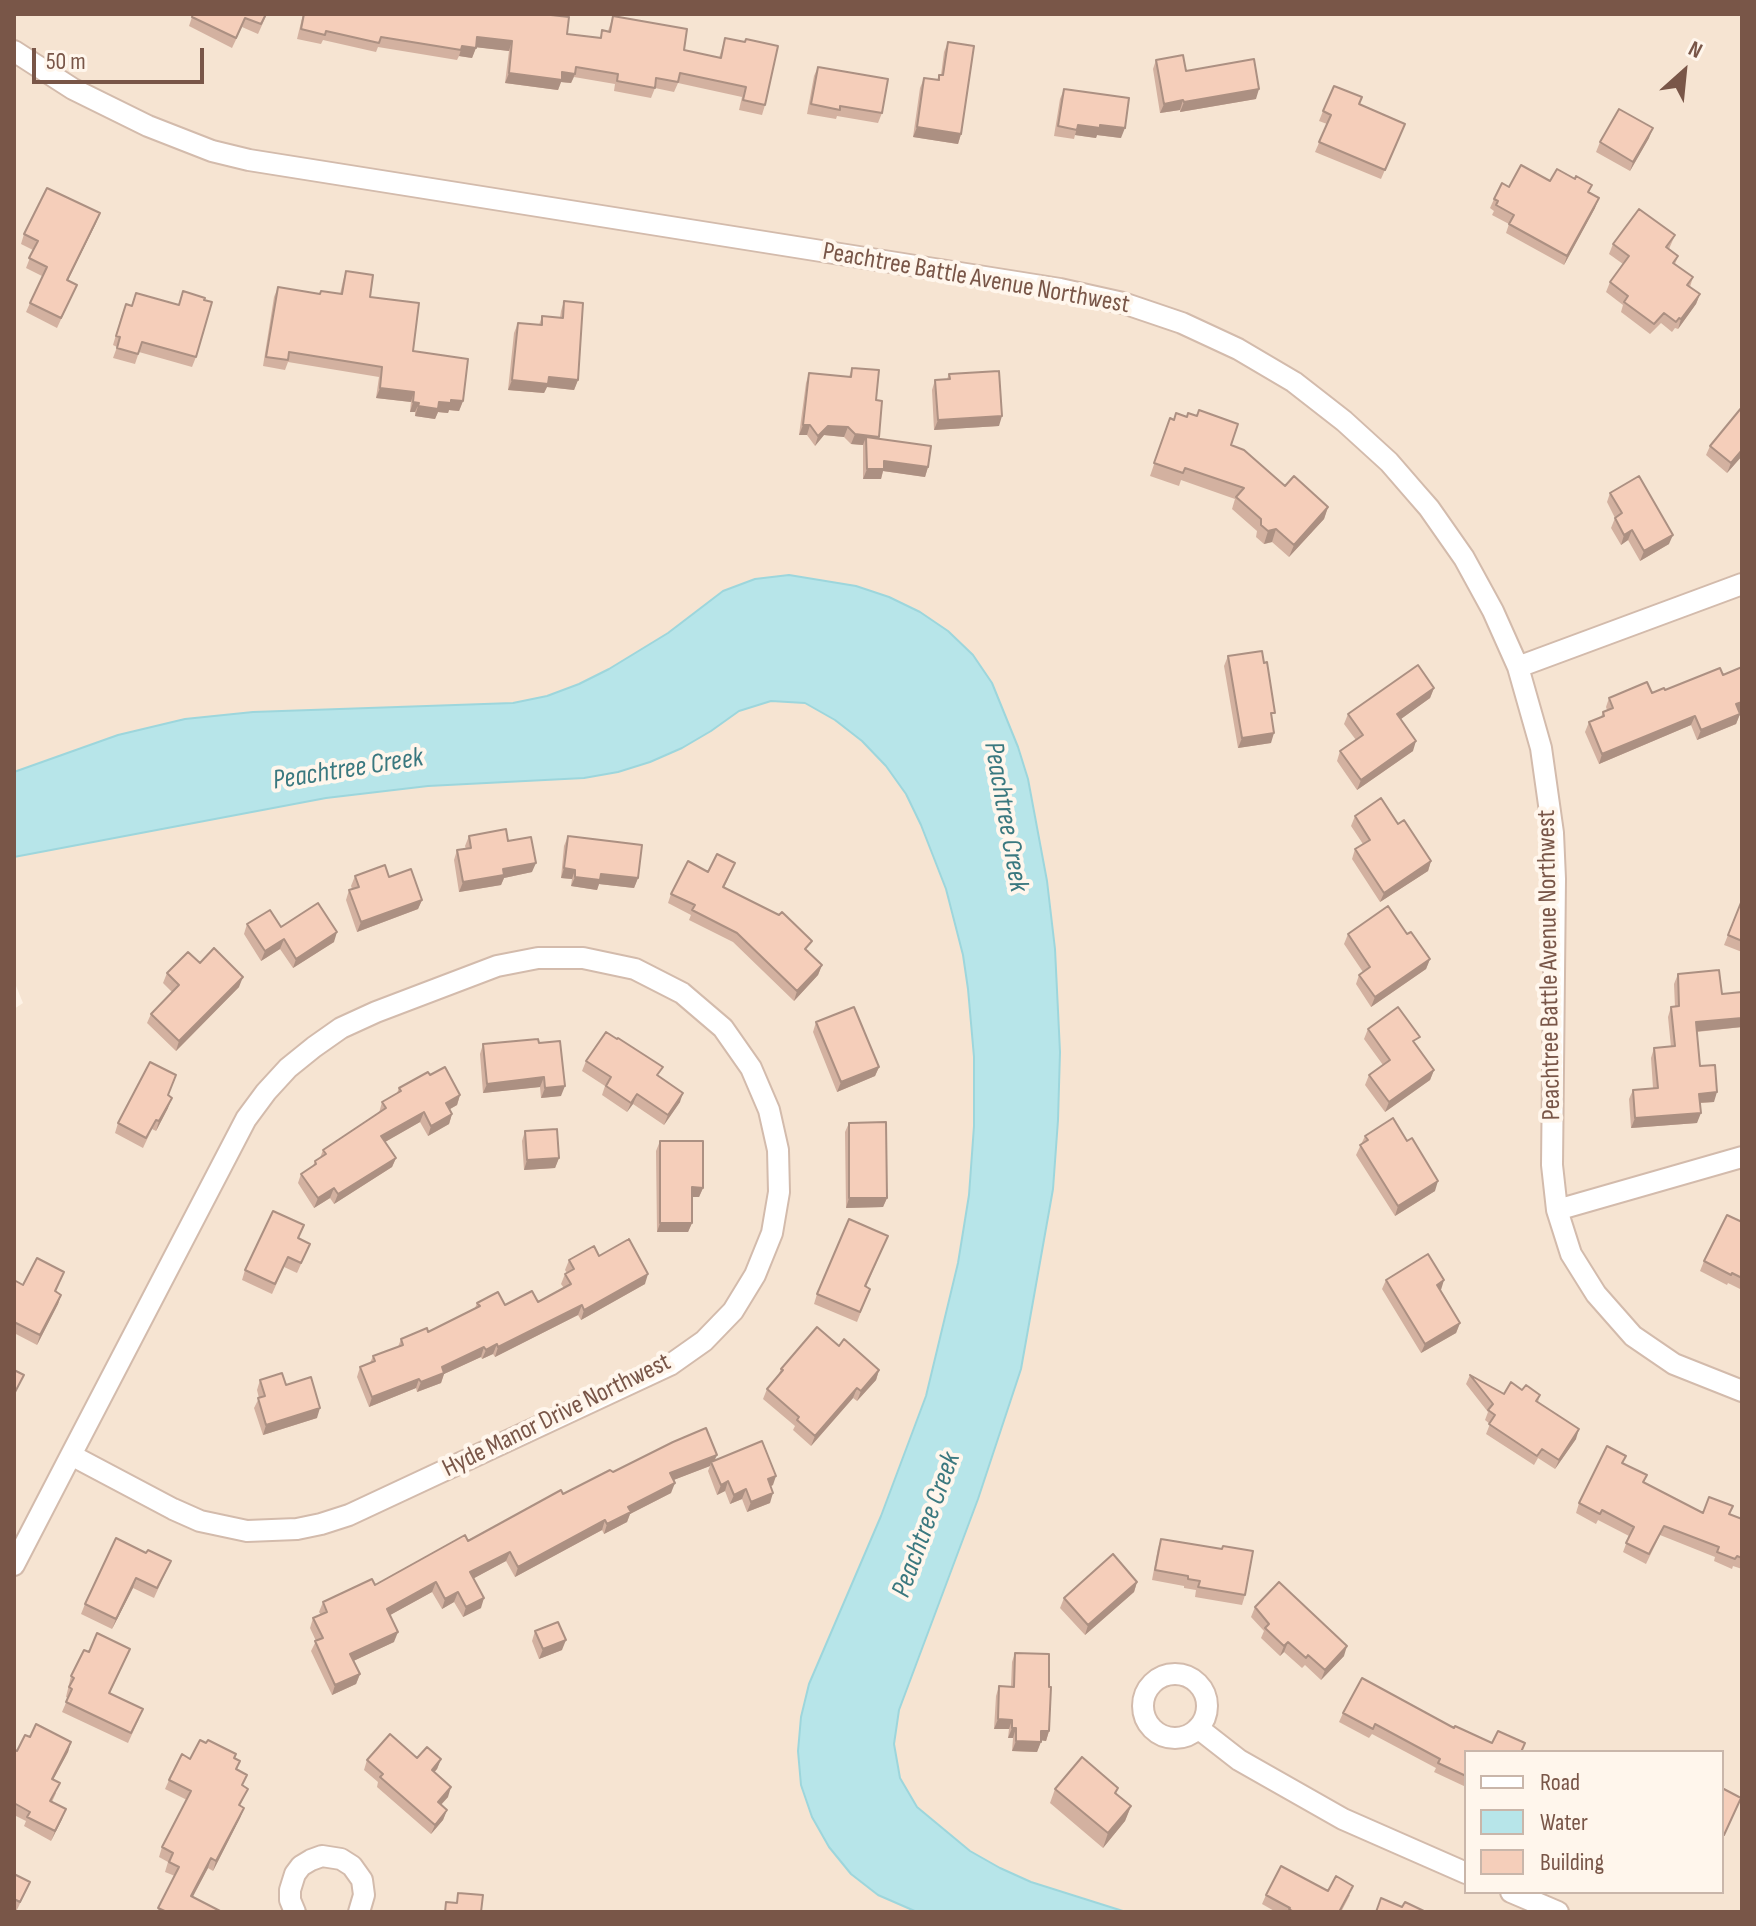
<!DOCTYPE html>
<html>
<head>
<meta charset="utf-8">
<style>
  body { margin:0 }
  #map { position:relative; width:1756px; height:1926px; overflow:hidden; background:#fef2e5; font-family:"Sofia Sans Condensed",sans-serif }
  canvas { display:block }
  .frame { position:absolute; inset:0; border:16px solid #795648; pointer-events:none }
  .legend { position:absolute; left:1464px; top:1750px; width:260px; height:144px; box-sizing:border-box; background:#fff6ec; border:2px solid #c9b6aa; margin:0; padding:10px 14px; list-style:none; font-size:24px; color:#795648 }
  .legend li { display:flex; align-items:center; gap:16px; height:40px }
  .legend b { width:40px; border:2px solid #c9b6aa }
  .north { position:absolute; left:1644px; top:32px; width:80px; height:80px; -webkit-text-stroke:6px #fff6ec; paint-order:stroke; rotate:27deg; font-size:22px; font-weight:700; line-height:32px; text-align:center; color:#795648 }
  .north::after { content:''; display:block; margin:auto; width:28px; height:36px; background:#795648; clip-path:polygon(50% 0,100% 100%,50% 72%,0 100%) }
  .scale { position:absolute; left:32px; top:48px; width:172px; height:36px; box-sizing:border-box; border:4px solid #795648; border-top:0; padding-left:10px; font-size:24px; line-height:28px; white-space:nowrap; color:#795648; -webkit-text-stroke:6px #fff6ec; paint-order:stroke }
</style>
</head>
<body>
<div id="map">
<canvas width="1756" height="1926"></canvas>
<div class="frame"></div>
<ul class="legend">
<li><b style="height:10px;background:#fff"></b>Road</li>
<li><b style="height:22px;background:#b7e5e9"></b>Water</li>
<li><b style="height:22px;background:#f5ceba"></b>Building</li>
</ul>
<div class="north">N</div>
<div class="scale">50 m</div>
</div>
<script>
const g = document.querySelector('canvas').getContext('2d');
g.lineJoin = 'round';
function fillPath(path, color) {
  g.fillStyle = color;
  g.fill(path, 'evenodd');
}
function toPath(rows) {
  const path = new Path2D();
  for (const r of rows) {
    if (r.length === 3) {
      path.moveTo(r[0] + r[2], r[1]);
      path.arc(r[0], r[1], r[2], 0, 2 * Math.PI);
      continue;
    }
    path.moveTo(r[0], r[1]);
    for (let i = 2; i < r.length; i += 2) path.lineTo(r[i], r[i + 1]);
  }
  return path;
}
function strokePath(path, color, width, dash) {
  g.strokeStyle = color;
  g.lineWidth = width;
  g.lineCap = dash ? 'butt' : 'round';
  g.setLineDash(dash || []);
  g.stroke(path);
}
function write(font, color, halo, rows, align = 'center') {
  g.font = font + ' "Sofia Sans Condensed",sans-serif';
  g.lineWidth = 8;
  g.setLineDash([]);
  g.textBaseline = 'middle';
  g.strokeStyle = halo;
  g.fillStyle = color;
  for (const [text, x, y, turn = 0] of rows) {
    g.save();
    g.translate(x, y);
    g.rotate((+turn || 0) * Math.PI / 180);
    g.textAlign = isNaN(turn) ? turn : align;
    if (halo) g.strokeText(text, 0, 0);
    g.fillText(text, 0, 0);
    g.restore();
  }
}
fillPath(toPath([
  [14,14,1742,14,1742,1912,14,1912,14,1009,23,1003,14,981],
  [1466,1752,1722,1752,1722,1892,1466,1892]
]), '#f6e4d2');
const water = toPath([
  [789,575,856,586,889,597,920,612,948,631,973,655,992,683,1018,747,1028,779,1047,881,1055,949,1060,1052,1058,1120,1053,1189,1021,1369,978,1499,899,1710,894,1744,900,1778,917,1807,970,1851,1000,1868,1031,1882,1126,1912,917,1912,878,1895,851,1874,829,1847,812,1817,801,1785,798,1751,801,1717,809,1684,881,1516,926,1396,958,1263,969,1195,974,1126,974,1057,968,989,963,955,946,889,921,825,906,794,886,766,862,741,835,720,805,703,771,701,739,711,711,731,682,748,650,762,618,772,584,778,428,786,326,798,14,857,14,772,118,735,185,719,253,712,513,703,547,696,579,684,609,669,668,633,723,591,755,579,789,575]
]);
fillPath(water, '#b7e5e9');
strokePath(water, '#9dd6dc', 2);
const street = toPath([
  [14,51,73,89,148,126,212,151,249,160,1060,289,1123,303,1182,323,1238,349,1294,382,1344,421,1389,462,1415,492,1429,508,1464,558,1493,611,1518,667,1541,748,1553,833,1555,879,1552,1165,1557,1210,1571,1254,1596,1294,1633,1336,1674,1364,1742,1391],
  [1518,667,1742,584],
  [538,958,583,958,635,969,682,993,723,1028,751,1068,769,1110,778,1150,779,1192,772,1233,755,1275,733,1311,704,1341,670,1365,349,1515,321,1524,297,1529,247,1531,200,1521,173,1509,71,1455,246,1119,266,1092,288,1068,314,1047,341,1028,376,1012,497,966,538,958],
  [1557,1210,1742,1157],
  [14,1565,71,1455],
  [1175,1706,32],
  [1198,1728,1239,1760,1343,1819,1466,1873],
  [1511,1892,1558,1912],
  [295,1912,290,1900,290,1890,295,1874,301,1866,311,1860,322,1856,341,1859,352,1866,362,1880,364,1895,359,1912]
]);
strokePath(street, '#d3bbac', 24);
strokePath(street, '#fff', 20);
fillPath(toPath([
  [193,14,267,14,258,34,242,27,232,48,189,26],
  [303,14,403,14,600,38,602,30,608,31,613,16,684,50,719,58,725,38,765,105,762,115,739,110,742,97,678,83,674,92,655,88,651,98,614,91,615,84,574,77,571,83,561,82,558,90,505,83,509,51,476,47,472,58,459,56,457,60,378,47,376,52,323,40,321,44,297,39],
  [948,42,961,134,958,144,913,137,920,88,924,78,937,80,939,75,941,75,944,52],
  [1156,60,1186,71,1256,99,1180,112,1180,110,1160,113,1153,69],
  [818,67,882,113,878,123,837,116,836,119,807,114,814,76],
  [1064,89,1121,138,1097,135,1096,138,1075,135,1074,139,1054,136,1060,99],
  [1359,104,1405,124,1381,179,1315,152,1327,124,1319,121,1323,111],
  [1649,138,1630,171,1596,152,1600,142],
  [1575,179,1592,185,1589,193,1595,208,1564,265,1506,233,1509,224,1492,215,1494,211,1490,208,1494,199,1509,187],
  [96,223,68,280,77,285,57,328,26,312,42,276,26,268,33,250,21,244,24,234],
  [1675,235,1669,249,1678,256,1675,264,1693,277,1690,287,1700,294,1696,304,1678,329,1675,328,1672,332,1661,323,1650,334,1621,312,1623,305,1606,292,1610,282,1623,264,1609,254,1613,244],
  [346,271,370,297,413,351,463,401,459,411,449,410,448,413,438,412,435,419,415,416,415,412,410,412,411,402,376,398,379,377,288,362,285,370,263,366,274,297,278,287,319,294,340,294,343,281],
  [183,291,196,357,192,367,139,352,135,364,113,358,117,347,113,345,122,314,126,304,131,306,136,293,178,305],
  [564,301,578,380,574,390,547,387,544,393,508,390,514,333,518,323,539,325,542,316,560,318,561,311],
  [852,368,876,400,878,438,928,467,925,477,883,471,881,479,863,479,863,445,851,444,844,437,824,435,815,446,807,435,799,435,806,383,809,373,849,377],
  [949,374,999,426,934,430,932,390,935,380,947,379],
  [1170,418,1231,445,1285,486,1328,507,1324,519,1289,557,1272,542,1264,544,1256,537,1257,531,1232,509,1235,499,1181,480,1179,486,1150,476],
  [1710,446,1742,456,1727,473,1706,455],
  [1610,493,1669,544,1640,561,1628,540,1621,545,1611,528,1615,518,1607,502],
  [1228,656,1272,721,1271,743,1238,748,1224,666],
  [1742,667,1742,710,1739,711,1740,714,1736,724,1697,740,1691,725,1599,764,1585,732,1589,722,1601,717,1603,712,1607,710,1606,707,1609,698,1652,693,1723,675],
  [1434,688,1430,698,1401,719,1413,751,1357,790,1337,761,1340,751,1356,740,1344,724,1348,714],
  [1355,816,1398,824,1431,861,1428,871,1380,902,1352,859,1355,849,1363,844,1351,826],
  [469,836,508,841,532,872,504,878,501,885,459,892,454,860,457,850,466,849,465,846],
  [568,836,638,878,634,888,599,884,597,890,571,886,572,879,561,878,564,846],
  [735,863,724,888,809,951,808,952,822,965,818,975,794,1001,733,942,689,920,691,915,668,903,671,894,708,872],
  [355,876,389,877,422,900,418,909,357,932,346,900,349,890,352,889,351,886],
  [1742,900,1742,952,1724,945],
  [247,924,334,942,293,968,280,949,261,961,244,934],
  [1348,934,1407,934,1430,959,1426,969,1371,1007,1356,984,1359,975,1363,972,1344,944],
  [167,973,239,987,176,1051,147,1023,151,1014,172,992,163,983],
  [1678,974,1722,994,1742,992,1742,1027,1697,1032,1700,1066,1714,1102,1700,1103,1697,1123,1631,1128,1629,1099,1633,1090,1653,1088,1651,1058,1654,1048,1671,1047,1668,1017,1671,1007,1675,1007,1674,984],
  [816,1022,879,1067,875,1076,837,1092,813,1032],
  [1368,1029,1416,1046,1434,1070,1430,1080,1385,1112,1365,1085,1369,1075,1383,1065,1364,1039],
  [539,1043,561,1096,541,1098,540,1087,483,1093,480,1054,483,1044],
  [586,1061,659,1076,680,1102,664,1125,633,1104,627,1112,602,1095,605,1086,582,1071],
  [430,1075,460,1095,457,1105,450,1109,452,1114,449,1124,428,1136,420,1122,385,1142,396,1158,392,1167,334,1204,330,1198,314,1208,298,1183,301,1174,313,1166,315,1161,320,1158,323,1150,379,1113,382,1102,397,1093,399,1088],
  [168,1096,168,1108,156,1131,152,1129,143,1148,115,1133,118,1123],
  [849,1123,887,1198,883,1207,846,1208,845,1132],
  [525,1131,559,1158,555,1168,524,1170,522,1141],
  [1365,1136,1435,1191,1395,1216,1356,1155],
  [660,1141,703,1188,699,1197,692,1197,692,1223,688,1232,657,1232,656,1151],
  [1742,1222,1742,1290,1728,1283,1727,1285,1700,1271,1704,1261],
  [298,1239,310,1244,297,1273,284,1267,272,1294,242,1280,245,1270],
  [884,1245,866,1287,870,1289,857,1322,814,1304,817,1294],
  [599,1256,645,1284,581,1320,578,1315,495,1357,493,1354,482,1359,481,1357,444,1374,441,1383,417,1392,416,1388,369,1407,357,1377,360,1367,370,1363,373,1356,398,1347,401,1339,428,1332,475,1308,477,1303,505,1305,538,1302,564,1288,561,1284,565,1274,567,1273,565,1270,569,1260],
  [64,1272,56,1292,61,1295,58,1304,37,1345,14,1333,14,1280,23,1285],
  [1386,1280,1441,1290,1460,1323,1456,1333,1421,1353,1382,1289],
  [839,1346,879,1370,876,1380,857,1401,853,1398,811,1446,793,1430,795,1426,763,1399,767,1389,778,1376,781,1369],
  [1470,1375,1504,1394,1522,1390,1540,1395,1538,1402,1576,1439,1555,1469,1538,1458,1534,1465,1486,1434,1490,1424,1485,1420,1488,1412,1466,1384],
  [260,1380,286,1385,317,1418,263,1435,254,1408,259,1398,257,1390],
  [714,1460,773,1485,771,1486,770,1503,747,1512,742,1499,730,1504,725,1491,717,1495,708,1471,710,1466,673,1480,671,1493,630,1514,627,1522,604,1534,602,1530,515,1577,506,1561,474,1578,481,1608,463,1617,454,1602,442,1609,432,1592,390,1615,394,1642,353,1661,360,1674,356,1684,332,1695,311,1651,316,1641,310,1628,313,1618,321,1615,319,1612,323,1602,375,1585,563,1494,613,1472],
  [1623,1463,1647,1475,1644,1483,1703,1513,1729,1514,1742,1519,1742,1569,1733,1566,1732,1569,1714,1561,1715,1557,1660,1535,1646,1564,1623,1552,1629,1536,1598,1520,1596,1524,1576,1513,1579,1503],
  [1161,1539,1222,1549,1223,1546,1245,1595,1242,1605,1195,1597,1196,1590,1184,1588,1184,1586,1152,1580,1158,1548],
  [146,1553,171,1561,154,1598,133,1588,112,1629,81,1614,85,1604],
  [1137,1582,1134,1592,1085,1635,1060,1608,1064,1598],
  [1255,1607,1344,1656,1321,1680,1305,1665,1302,1668,1284,1652,1280,1656,1261,1638,1264,1631,1251,1617],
  [535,1631,562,1650,539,1659,532,1641],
  [130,1649,110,1693,139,1719,128,1743,62,1712,68,1698,66,1697,71,1676,89,1652],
  [1015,1653,1049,1731,1046,1741,1041,1740,1037,1752,1012,1751,1013,1738,1008,1738,1009,1729,994,1729,996,1696,999,1686,1011,1687,1012,1662],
  [1343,1713,1454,1728,1492,1743,1525,1743,1522,1752,1466,1752,1466,1787,1434,1772,1436,1768,1372,1734,1369,1738,1339,1722],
  [30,1737,71,1742,68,1752,53,1780,56,1793,52,1802,62,1819,51,1841,24,1826,26,1821,14,1815,14,1750,17,1751],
  [206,1743,236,1754,235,1758,237,1769,243,1786,248,1789,240,1806,244,1808,240,1818,213,1871,208,1868,192,1897,222,1912,157,1912,175,1876,165,1872,168,1862,159,1857,162,1847,187,1800,165,1789,169,1780],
  [417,1758,441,1759,437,1769,434,1772,448,1797,441,1805,447,1810,443,1820,431,1834,377,1787,378,1782,364,1770,367,1760],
  [1118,1788,1116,1794,1131,1806,1125,1821,1103,1848,1050,1803,1055,1789],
  [14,1874,30,1882,16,1912,14,1911],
  [1328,1891,1350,1895,1341,1912,1276,1912,1262,1904,1266,1895]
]), '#d3b1a0');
fillPath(toPath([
  [477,37,512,41,509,51,474,47],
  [462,46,476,48,472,58,459,56],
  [562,72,575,74,571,83,561,82,558,90,505,83,509,73],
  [1259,89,1256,99,1180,112,1184,102],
  [1183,100,1180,110,1160,113,1164,104],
  [1078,125,1100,125,1125,128,1121,138,1097,135,1096,138,1075,135],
  [917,127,961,134,958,144,913,137],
  [1653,128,1649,138,1630,171,1633,162],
  [1599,198,1595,208,1564,265,1567,256],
  [100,213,96,223,63,290,67,280],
  [1700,294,1696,304,1678,329,1681,319],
  [549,377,578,380,574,390,547,387,544,393,508,390,512,380],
  [380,388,414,392,411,402,376,398],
  [451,400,463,401,459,411,449,410,448,413,438,412,435,419,415,416,418,406],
  [413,402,419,403,415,412,410,412],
  [1002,416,999,426,934,430,938,420],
  [803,425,810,425,807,435,799,435],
  [828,426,848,427,844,437,824,435,815,446,818,436],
  [855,434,879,437,875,446,866,437,863,445,851,444],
  [1742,450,1742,456,1727,473,1731,463],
  [884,461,928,467,925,477,883,471,881,479,863,479,867,469],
  [1328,507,1324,519,1289,557,1294,545],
  [1276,529,1272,542,1264,544,1268,531],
  [1632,530,1628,540,1621,545,1624,535],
  [1673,535,1669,544,1640,561,1644,551],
  [1434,688,1430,698,1394,724,1397,714],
  [1742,702,1742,710,1732,714,1736,704],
  [1740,714,1736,724,1697,740,1701,730],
  [1695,716,1691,725,1599,764,1602,754],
  [1274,733,1271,743,1238,748,1242,738],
  [1416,741,1413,751,1357,790,1361,780],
  [1431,861,1428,871,1380,902,1384,893],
  [536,863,532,872,504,878,501,885,459,892,463,882,503,869],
  [564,868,575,870,572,879,561,878],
  [601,874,638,878,634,888,599,884,597,890,571,886,575,877],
  [422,900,418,909,357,932,361,922],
  [337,932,334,942,293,968,296,959],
  [284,939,280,949,261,961,265,951],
  [1430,959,1426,969,1371,1007,1375,997],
  [822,965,818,975,794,1001,797,991],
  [243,977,239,987,176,1051,179,1041],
  [1742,1018,1742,1027,1692,1032,1696,1022],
  [879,1067,875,1076,837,1092,841,1082],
  [1434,1070,1430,1080,1385,1112,1389,1102],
  [544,1077,540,1087,483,1093,487,1084],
  [565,1086,561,1096,541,1098,545,1088],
  [1717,1092,1714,1102,1696,1103,1699,1094],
  [683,1093,680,1102,664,1125,668,1115],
  [637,1094,633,1104,627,1112,631,1103],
  [460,1095,457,1105,443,1113,446,1103],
  [172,1098,168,1108,156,1131,159,1121],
  [424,1112,420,1122,378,1146,381,1136],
  [1701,1113,1697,1123,1631,1128,1635,1118],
  [452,1114,449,1124,428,1136,431,1126],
  [396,1158,392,1167,334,1204,338,1194],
  [559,1158,555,1168,524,1170,527,1160],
  [1438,1181,1435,1191,1395,1216,1398,1206],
  [692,1187,703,1188,699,1197,689,1197],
  [334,1188,330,1198,314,1208,318,1198],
  [849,1198,887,1198,883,1207,846,1208],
  [660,1223,692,1223,688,1232,657,1232],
  [648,1274,645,1284,581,1320,584,1310],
  [1444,1280,1441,1290,1433,1295,1437,1285],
  [61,1295,58,1304,37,1345,40,1335],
  [582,1305,578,1315,495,1357,498,1347],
  [1460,1323,1456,1333,1421,1353,1425,1344],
  [497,1344,493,1354,482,1359,486,1350],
  [484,1347,481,1357,444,1374,441,1383,417,1392,421,1382,442,1367],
  [879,1370,876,1380,857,1401,861,1391],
  [419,1379,416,1388,369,1407,372,1397],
  [857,1388,853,1398,811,1446,815,1436],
  [320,1408,317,1418,263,1435,266,1425],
  [1579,1429,1576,1439,1555,1469,1559,1460],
  [717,1455,713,1464,711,1462,710,1466,666,1483,670,1473],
  [776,1476,773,1485,764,1489,768,1479],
  [728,1481,725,1491,717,1495,721,1485],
  [675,1483,671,1493,630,1514,627,1522,604,1534,607,1524,628,1507],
  [746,1489,742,1499,730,1504,734,1495],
  [773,1493,770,1503,747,1512,751,1502],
  [605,1520,602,1530,515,1577,518,1567],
  [510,1552,506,1561,467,1582,470,1572],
  [136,1578,133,1588,112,1629,116,1619],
  [436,1582,432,1592,383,1619,387,1609],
  [1137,1582,1134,1592,1085,1635,1088,1625],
  [458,1592,454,1602,442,1609,445,1599],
  [484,1598,481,1608,463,1617,466,1607],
  [398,1632,394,1642,347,1664,350,1654],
  [566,1640,562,1650,539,1659,543,1649],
  [1288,1642,1284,1652,1280,1656,1284,1646],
  [1347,1646,1344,1656,1321,1680,1325,1670],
  [360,1674,356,1684,332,1695,335,1685],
  [998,1719,1012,1720,1009,1729,994,1729],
  [1012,1728,1016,1728,1013,1738,1008,1738],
  [1041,1731,1049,1731,1046,1741,1038,1740],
  [1016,1741,1041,1742,1037,1752,1012,1751],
  [71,1742,68,1752,48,1789,52,1779],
  [441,1759,437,1769,428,1779,432,1770],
  [451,1787,448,1797,434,1812,438,1802],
  [1131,1806,1125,1821,1103,1848,1108,1833],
  [244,1808,240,1818,213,1871,216,1861],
  [66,1809,62,1819,51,1841,55,1831],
  [447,1810,443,1820,431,1834,435,1825],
  [211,1858,208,1868,188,1906,191,1896]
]), '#ac9082');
const building = toPath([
  [193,14,266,14,261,24,245,18,236,38,192,17,193,14],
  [304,14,542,14,569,17,567,34,601,38,602,30,610,32,613,16,687,29,684,50,721,58,725,38,745,42,746,39,778,46,765,105,743,100,746,87,680,73,678,82,656,78,655,88,617,81,618,74,576,67,575,74,562,72,562,80,509,73,512,41,477,37,476,48,462,46,461,50,381,37,379,43,326,31,325,35,301,29,304,14],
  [948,42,974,46,961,134,917,127,924,78,939,80,939,75,943,75,948,42],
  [1183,55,1186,71,1254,59,1259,89,1184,102,1183,100,1164,104,1156,60,1183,55],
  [818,67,888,79,882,113,840,106,840,110,811,104,818,67],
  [1334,86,1362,97,1359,104,1405,124,1385,170,1319,142,1331,115,1323,111,1334,86],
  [1064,89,1129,98,1125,128,1100,125,1100,128,1078,125,1077,130,1058,126,1064,89],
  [1619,109,1653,128,1633,162,1600,142,1619,109],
  [1521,165,1550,181,1557,169,1575,179,1576,176,1592,185,1588,192,1599,198,1567,256,1509,224,1514,215,1496,205,1498,201,1494,199,1502,183,1509,187,1521,165],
  [47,188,100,213,67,280,77,285,61,318,30,303,47,267,29,258,38,241,24,234,47,188],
  [1639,209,1675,235,1666,247,1678,256,1673,263,1693,277,1687,285,1700,294,1681,319,1679,318,1676,322,1664,313,1654,324,1624,302,1628,296,1610,282,1629,256,1613,244,1639,209],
  [346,271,373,275,370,297,419,303,413,351,468,359,463,401,451,400,451,403,439,402,438,409,418,406,419,403,413,402,414,392,380,388,382,367,289,352,288,360,266,357,278,287,320,294,321,291,342,294,346,271],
  [183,291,205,298,204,300,212,302,196,357,142,342,138,354,117,348,120,337,116,336,126,304,132,306,136,293,179,305,183,291],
  [564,301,583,303,578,380,549,377,548,384,512,380,518,323,542,325,542,316,563,318,564,301],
  [852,368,879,370,876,400,882,401,879,437,855,434,848,427,828,426,818,436,810,425,803,425,809,373,851,377,852,368],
  [999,371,1002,416,938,420,935,380,950,379,949,374,999,371],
  [1742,407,1742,450,1731,463,1710,446,1742,407],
  [1199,410,1238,424,1231,445,1244,450,1285,486,1294,476,1328,507,1294,545,1276,529,1268,531,1261,525,1261,519,1236,497,1244,488,1185,468,1183,473,1154,463,1170,418,1174,420,1176,413,1187,417,1188,413,1197,416,1199,410],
  [866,437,931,446,928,467,884,461,884,469,867,469,866,437],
  [1639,476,1673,535,1644,551,1632,530,1624,535,1615,518,1622,513,1610,493,1639,476],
  [1262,651,1264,663,1267,662,1275,713,1271,713,1274,733,1242,738,1228,656,1262,651],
  [1418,665,1434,688,1397,714,1416,741,1361,780,1340,751,1363,735,1348,714,1418,665],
  [1742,667,1742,702,1736,704,1740,714,1701,730,1695,716,1602,754,1589,722,1604,716,1603,712,1613,708,1609,698,1647,682,1652,693,1664,688,1665,690,1720,668,1723,675,1742,667],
  [1381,798,1398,824,1404,820,1431,861,1384,893,1355,849,1370,840,1355,816,1381,798],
  [506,829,508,841,531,837,536,863,503,869,504,875,463,882,457,850,471,848,469,836,506,829],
  [568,836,642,845,638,878,601,874,600,880,575,877,575,870,564,868,568,836],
  [717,854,735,863,723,887,779,915,782,912,812,941,805,949,822,965,797,991,737,933,692,910,695,905,671,894,688,861,708,872,717,854],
  [385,865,389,877,411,869,422,900,361,922,349,890,359,887,355,876,385,865],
  [1742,900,1742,941,1728,935,1742,900],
  [318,903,337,932,296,959,284,939,265,951,247,924,270,910,281,927,318,903],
  [1388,906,1407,934,1411,932,1430,959,1375,997,1359,975,1370,967,1348,934,1388,906],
  [214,948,243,977,179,1041,151,1014,179,985,167,973,188,952,200,963,214,948],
  [1719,970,1722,994,1742,992,1742,1018,1696,1022,1700,1066,1715,1065,1717,1092,1699,1094,1701,1113,1635,1118,1633,1090,1658,1088,1654,1048,1675,1046,1671,1007,1679,1006,1678,974,1719,970],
  [854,1007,879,1067,841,1082,816,1022,854,1007],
  [1398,1007,1420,1037,1413,1041,1434,1070,1389,1102,1369,1075,1390,1060,1368,1029,1398,1007],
  [606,1032,617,1039,618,1038,663,1067,657,1075,683,1093,668,1115,637,1094,631,1103,606,1086,611,1077,586,1061,606,1032],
  [538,1039,539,1043,560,1041,565,1086,545,1088,544,1077,487,1084,483,1044,538,1039],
  [150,1062,176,1075,168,1095,172,1098,159,1121,156,1120,146,1138,118,1123,150,1062],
  [445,1067,460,1095,446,1103,452,1114,431,1126,424,1112,381,1136,396,1158,338,1194,334,1188,318,1198,301,1174,316,1164,315,1161,326,1154,323,1150,386,1108,382,1102,401,1091,399,1088,428,1072,430,1075,445,1067],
  [1393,1118,1407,1141,1412,1138,1438,1181,1398,1206,1360,1145,1368,1140,1365,1136,1393,1118],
  [886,1122,887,1198,849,1198,849,1123,886,1122],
  [557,1129,559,1158,527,1160,525,1131,557,1129],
  [660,1141,703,1141,703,1188,692,1187,692,1223,660,1223,660,1141],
  [273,1211,304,1225,298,1238,310,1244,301,1263,288,1257,275,1284,245,1270,273,1211],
  [1727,1215,1742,1222,1742,1278,1732,1273,1731,1275,1704,1261,1727,1215],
  [849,1219,888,1236,865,1286,870,1289,860,1312,817,1294,849,1219],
  [629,1239,648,1274,584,1310,582,1305,498,1347,497,1344,486,1350,484,1347,442,1367,444,1373,421,1382,419,1379,372,1397,360,1367,375,1361,373,1356,403,1345,401,1339,427,1328,428,1332,480,1306,477,1303,498,1292,505,1305,532,1291,538,1302,571,1284,565,1274,574,1269,569,1260,594,1246,599,1256,629,1239],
  [1428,1254,1444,1280,1437,1285,1460,1323,1425,1344,1386,1280,1428,1254],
  [37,1258,64,1272,55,1291,61,1295,40,1335,14,1322,14,1280,23,1285,37,1258],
  [817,1327,839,1346,844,1339,879,1370,861,1391,857,1388,815,1436,797,1420,799,1417,767,1389,783,1370,781,1369,817,1327],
  [14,1370,24,1375,14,1394,14,1370],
  [282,1373,286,1385,311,1377,320,1408,266,1425,258,1398,265,1396,260,1380,282,1373],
  [1470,1375,1504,1394,1511,1382,1522,1390,1526,1385,1540,1395,1536,1401,1579,1429,1559,1460,1542,1449,1537,1456,1489,1424,1495,1415,1488,1410,1493,1404,1470,1375],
  [706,1428,717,1455,670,1473,675,1483,628,1507,631,1512,607,1524,605,1520,518,1567,510,1552,470,1572,484,1598,466,1607,458,1592,445,1599,436,1582,387,1609,398,1632,350,1654,360,1674,335,1685,315,1641,323,1638,313,1618,327,1612,323,1602,372,1579,375,1585,465,1535,468,1541,561,1490,563,1494,610,1470,613,1472,673,1442,706,1428],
  [762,1441,776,1476,768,1479,773,1493,751,1502,746,1489,734,1495,728,1481,721,1485,711,1462,762,1441],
  [1607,1446,1626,1456,1622,1463,1647,1475,1643,1482,1703,1513,1709,1497,1733,1506,1729,1514,1742,1519,1742,1558,1737,1556,1735,1559,1717,1552,1719,1547,1664,1526,1649,1554,1626,1543,1634,1527,1602,1510,1600,1514,1579,1503,1607,1446],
  [116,1538,146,1553,148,1550,171,1561,157,1588,136,1578,116,1619,85,1604,116,1538],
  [1161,1539,1222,1549,1223,1546,1253,1551,1245,1595,1198,1587,1200,1581,1188,1579,1188,1576,1155,1570,1161,1539],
  [1113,1554,1137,1582,1088,1625,1064,1598,1113,1554],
  [1279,1582,1347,1646,1325,1670,1308,1655,1306,1658,1288,1642,1284,1646,1265,1628,1269,1624,1255,1607,1279,1582],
  [558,1622,566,1640,543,1649,535,1631,558,1622],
  [97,1633,130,1649,109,1693,143,1709,131,1733,66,1702,72,1689,69,1687,74,1678,71,1676,84,1650,89,1652,97,1633],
  [1015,1653,1049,1654,1049,1687,1051,1687,1049,1731,1041,1731,1041,1742,1016,1741,1016,1728,1012,1728,1012,1720,998,1719,999,1686,1014,1687,1015,1653],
  [1362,1678,1454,1728,1455,1726,1492,1743,1498,1731,1525,1743,1521,1752,1466,1752,1466,1776,1438,1763,1440,1759,1375,1724,1373,1729,1343,1713,1362,1678],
  [36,1724,71,1742,52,1779,60,1783,50,1801,66,1809,55,1831,27,1817,30,1812,14,1803,14,1750,17,1751,25,1735,30,1737,36,1724],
  [390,1734,417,1758,427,1747,441,1759,432,1770,451,1787,438,1802,447,1810,435,1825,380,1777,383,1774,367,1760,390,1734],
  [200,1740,206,1743,208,1740,236,1754,234,1758,240,1761,236,1769,247,1775,242,1785,248,1789,239,1805,244,1808,216,1861,211,1858,191,1896,222,1912,167,1912,158,1908,179,1867,169,1862,173,1853,162,1847,191,1791,169,1780,182,1754,190,1759,200,1740],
  [1082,1757,1118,1788,1115,1793,1131,1806,1108,1833,1055,1789,1082,1757],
  [1722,1788,1741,1798,1724,1835,1722,1834,1722,1788],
  [1281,1866,1328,1891,1336,1876,1353,1886,1339,1912,1294,1912,1289,1909,1290,1908,1266,1895,1281,1866],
  [14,1874,30,1882,20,1902,14,1899,14,1874],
  [458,1893,483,1895,481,1912,445,1912,446,1902,457,1903,458,1893],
  [1381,1898,1402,1907,1405,1902,1426,1912,1376,1912,1381,1898]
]);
fillPath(building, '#f5ceba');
strokePath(building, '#ac9082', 2);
write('26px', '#795648', '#fff6ec', [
  ["Peachtree Battle Avenue Northwest",976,279,10],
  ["Peachtree Battle Avenue Northwest",1550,965,-91],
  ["Hyde Manor Drive Northwest",557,1416,-26]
]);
write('italic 28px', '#3a787f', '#fff6ec', [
  ["Peachtree Creek",348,770,-9],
  ["Peachtree Creek",1005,817,80],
  ["Peachtree Creek",927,1525,-70]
]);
</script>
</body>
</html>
